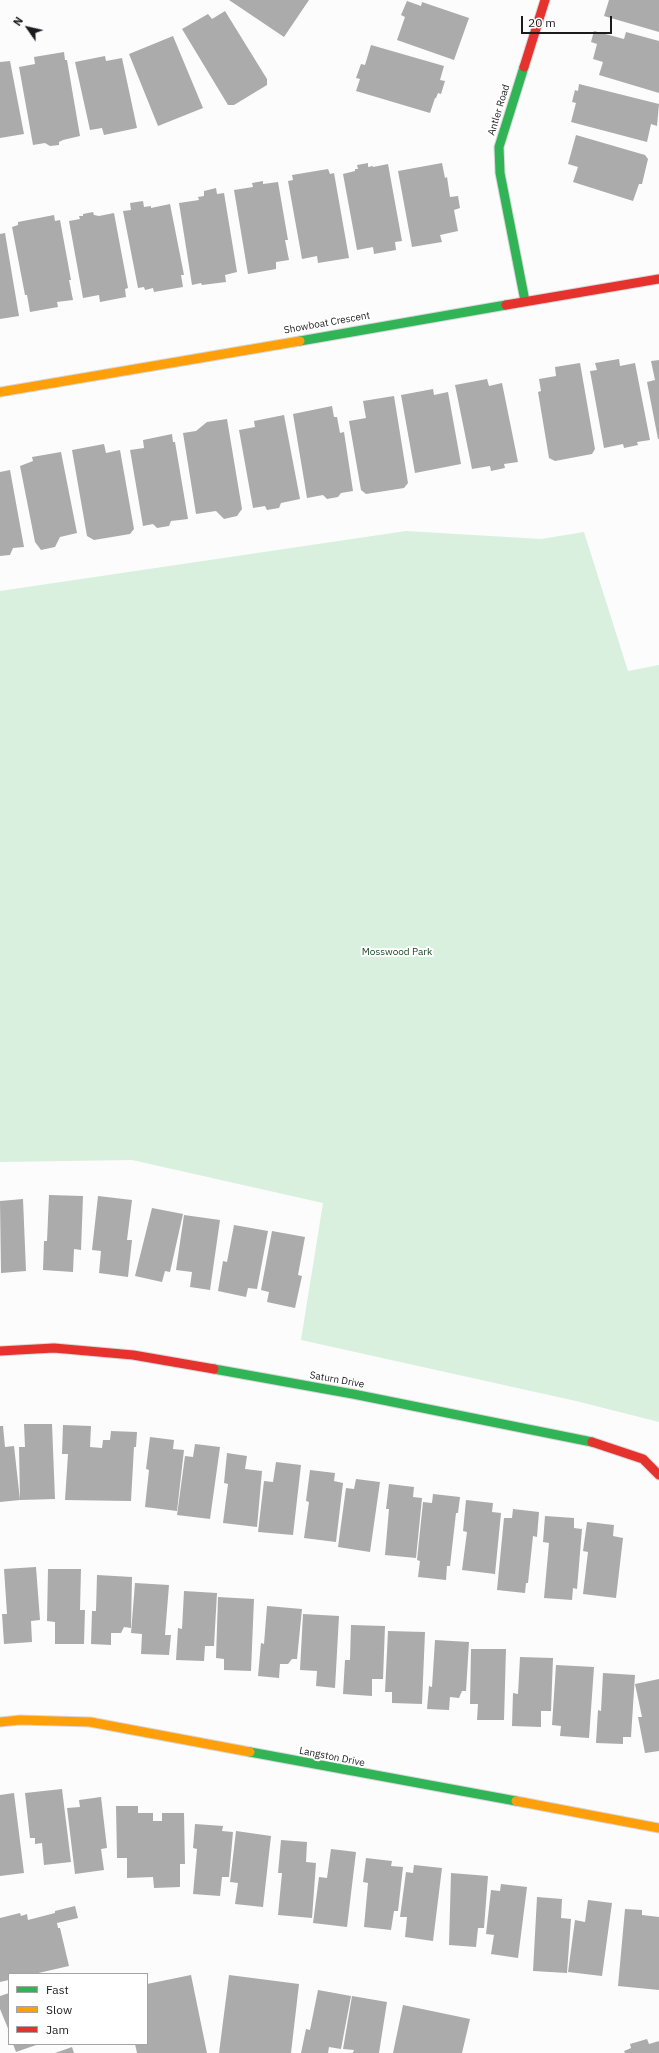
<!DOCTYPE html>
<html>
<head>
<meta charset="utf-8">
<style>
  body { margin:0 }
  #map { position:relative; width:659px; height:2053px; overflow:hidden; background:#fcfcfd; font-family:"IBM Plex Sans",sans-serif }
  canvas { display:block }
  .legend { position:absolute; left:8px; top:1973px; width:140px; height:72px; box-sizing:border-box; background:#fff; border:1px solid #a4a4a5; margin:0; padding:5px 7px; list-style:none; font-size:12px; color:#1b1b1e }
  .legend li { display:flex; align-items:center; gap:8px; height:20px }
  .legend b { width:20px; border:1px solid #a4a4a5 }
  .north { position:absolute; left:8px; top:8px; width:40px; height:40px; -webkit-text-stroke:3px #fff; paint-order:stroke; rotate:304deg; font-size:11px; font-weight:700; line-height:16px; text-align:center; color:#1b1b1e }
  .north::after { content:''; display:block; margin:auto; width:14px; height:18px; background:#1b1b1e; clip-path:polygon(50% 0,100% 100%,50% 72%,0 100%) }
  .scale { position:absolute; left:521px; top:16px; width:91px; height:18px; box-sizing:border-box; border:2px solid #1b1b1e; border-top:0; padding-left:5px; font-size:12px; line-height:14px; white-space:nowrap; color:#1b1b1e; -webkit-text-stroke:3px #fff; paint-order:stroke }
</style>
</head>
<body>
<div id="map">
<canvas width="659" height="2053"></canvas>
<ul class="legend">
<li><b style="height:5px;background:#30b455"></b>Fast</li>
<li><b style="height:5px;background:#ff9f0a"></b>Slow</li>
<li><b style="height:5px;background:#e5322d"></b>Jam</li>
</ul>
<div class="north">N</div>
<div class="scale">20 m</div>
</div>
<script>
const g = document.querySelector('canvas').getContext('2d');
g.lineJoin = 'round';
function fillPath(path, color) {
  g.fillStyle = color;
  g.fill(path, 'evenodd');
}
function toPath(rows) {
  const path = new Path2D();
  for (const r of rows) {
    path.moveTo(r[0], r[1]);
    for (let i = 2; i < r.length; i += 2) path.lineTo(r[i], r[i + 1]);
  }
  return path;
}
function strokePath(path, color, width, dash) {
  g.strokeStyle = color;
  g.lineWidth = width;
  g.lineCap = dash ? 'butt' : 'round';
  g.setLineDash(dash || []);
  g.stroke(path);
}
function write(font, color, halo, rows, align = 'center') {
  g.font = font + ' "IBM Plex Sans",sans-serif';
  g.lineWidth = 4;
  g.setLineDash([]);
  g.textBaseline = 'middle';
  g.strokeStyle = halo;
  g.fillStyle = color;
  for (const [text, x, y, turn = 0] of rows) {
    g.save();
    g.translate(x, y);
    g.rotate((+turn || 0) * Math.PI / 180);
    g.textAlign = isNaN(turn) ? turn : align;
    if (halo) g.strokeText(text, 0, 0);
    g.fillText(text, 0, 0);
    g.restore();
  }
}
fillPath(toPath([
  [406,531,541,539,584,532,628,671,659,665,659,1422,576,1401,301,1340,323,1203,132,1160,0,1162,0,591]
]), '#d8f0dd');
fillPath(toPath([
  [229,0,309,0,284,37],
  [609,0,659,0,659,32,604,16],
  [407,1,421,6,422,2,469,18,454,60,397,40,405,17,401,15],
  [225,11,267,79,267,85,234,105,228,105,182,29,208,14,212,19],
  [594,31,624,39,626,32,659,41,659,93,599,75,603,62,593,59,597,44,591,42],
  [173,36,203,108,158,126,129,54],
  [371,45,444,66,440,80,445,81,441,94,438,93,436,98,435,98,430,113,356,91,360,79,356,78,361,64,365,65],
  [64,52,65,60,67,60,80,136,63,140,59,142,59,145,50,146,45,143,33,145,19,67,35,64,34,57],
  [105,56,106,61,122,58,137,128,104,135,102,128,90,130,75,62],
  [10,61,24,134,0,138,0,62],
  [579,84,659,104,657,126,651,124,647,142,571,122,576,103,572,102,575,90,578,91],
  [576,135,645,155,648,159,642,184,639,184,633,201,573,182,578,167,568,164],
  [368,163,368,167,373,166,373,167,388,164,402,241,395,242,396,250,374,254,373,247,357,250,343,174,355,171,355,169,358,169,357,165],
  [442,163,445,178,447,177,450,197,458,196,460,208,454,210,458,231,440,235,442,242,412,247,398,171],
  [328,169,330,174,334,173,349,258,318,263,317,256,302,259,288,181,293,180,292,175],
  [263,181,263,184,278,182,288,240,285,240,289,260,276,262,276,269,248,274,234,190,253,187,252,183],
  [216,188,217,194,224,193,237,272,225,275,226,282,202,285,201,283,192,285,179,203,199,200,198,197,204,196,204,191],
  [143,201,144,207,151,206,151,208,170,204,184,275,181,275,183,287,154,292,153,288,145,290,144,287,138,288,123,211,131,210,130,203],
  [93,212,94,215,99,216,114,213,128,288,125,289,126,297,100,302,99,295,83,298,69,221,80,219,79,216,83,216,83,214],
  [54,215,55,221,60,220,71,280,69,280,73,300,57,302,58,307,30,312,27,295,25,295,12,227,18,225,18,222],
  [5,233,19,316,0,319,0,234],
  [619,359,620,366,635,363,650,440,637,442,638,445,624,448,623,444,604,448,590,371,597,370,595,363],
  [659,360,659,439,658,439,647,382,655,380,651,361],
  [580,363,595,449,592,454,555,461,549,458,538,392,541,391,539,379,556,376,555,367],
  [487,379,489,386,502,383,518,462,504,464,505,468,491,471,490,466,472,469,455,385],
  [433,389,434,395,448,392,461,464,415,473,401,395],
  [394,396,408,483,404,488,366,494,361,490,349,421,366,418,363,401],
  [332,406,334,417,337,417,340,433,344,432,353,491,341,493,338,497,327,499,323,495,307,498,293,414],
  [284,415,300,499,281,503,279,508,267,510,265,506,253,508,239,430,255,427,254,421],
  [227,419,242,509,237,516,224,519,216,511,196,514,183,433,196,431,207,422],
  [172,434,173,442,175,442,188,519,171,521,169,526,157,528,153,524,143,526,130,450,144,448,143,440],
  [104,444,106,453,120,450,134,529,130,534,94,540,87,536,72,450],
  [61,452,77,533,60,537,55,547,41,550,35,542,20,466,33,461,32,457],
  [10,470,24,547,13,548,10,555,0,556,0,472],
  [49,1195,83,1196,81,1250,74,1249,73,1272,43,1270,44,1241,47,1241],
  [98,1196,132,1200,127,1240,132,1240,128,1277,99,1273,101,1251,92,1250],
  [23,1199,26,1271,1,1273,0,1201],
  [152,1208,183,1214,170,1272,165,1271,162,1282,135,1276],
  [184,1215,220,1220,210,1290,190,1287,192,1272,176,1270],
  [234,1225,268,1231,257,1289,248,1288,246,1297,218,1291,223,1261,227,1262],
  [272,1231,305,1237,298,1275,302,1276,295,1308,267,1302,269,1292,261,1290],
  [24,1424,52,1424,55,1499,20,1500,19,1447,25,1447],
  [63,1425,91,1426,90,1447,102,1448,103,1440,110,1440,111,1431,137,1432,136,1447,134,1447,131,1501,65,1500,68,1454,62,1454],
  [0,1426,3,1426,5,1447,14,1446,20,1500,0,1502],
  [150,1437,174,1440,173,1449,184,1450,177,1511,145,1507,149,1470,146,1469],
  [195,1444,220,1447,210,1519,177,1515,185,1456,193,1457],
  [227,1453,247,1456,245,1469,262,1471,257,1527,223,1523,228,1484,224,1483],
  [276,1462,301,1465,293,1535,258,1532,264,1481,273,1482],
  [310,1470,335,1473,334,1481,343,1483,336,1542,304,1538,309,1502,306,1501],
  [356,1479,380,1482,370,1552,338,1547,346,1488,354,1489],
  [389,1484,414,1487,413,1497,422,1498,416,1558,385,1555,389,1509,386,1509],
  [433,1494,460,1497,458,1513,456,1513,450,1566,447,1566,446,1580,418,1577,420,1561,417,1560,423,1502,432,1503],
  [466,1500,493,1503,492,1512,501,1513,495,1574,462,1570,467,1532,463,1531],
  [513,1509,539,1512,537,1537,533,1536,528,1583,526,1583,525,1593,497,1590,504,1518,512,1518],
  [545,1516,574,1518,574,1528,582,1529,577,1589,573,1588,572,1600,544,1598,549,1543,543,1542],
  [587,1522,614,1525,613,1536,623,1538,616,1598,583,1594,588,1552,583,1551],
  [36,1567,40,1620,31,1621,32,1642,4,1644,2,1614,7,1614,4,1569],
  [48,1569,81,1569,80,1610,85,1610,84,1644,55,1644,55,1622,47,1621],
  [97,1575,132,1577,131,1628,124,1627,121,1633,111,1633,111,1645,91,1644,92,1611,96,1611],
  [135,1583,169,1585,165,1635,171,1635,169,1655,141,1654,142,1634,131,1633],
  [184,1591,217,1593,214,1646,205,1646,204,1661,176,1660,178,1628,182,1629],
  [218,1597,254,1599,251,1671,224,1670,224,1659,216,1658],
  [267,1606,302,1609,297,1659,292,1659,288,1664,280,1664,279,1678,258,1676,261,1643,264,1644],
  [303,1614,339,1616,335,1688,316,1686,317,1671,300,1670],
  [351,1625,385,1626,383,1679,372,1679,372,1696,343,1694,345,1660,350,1660],
  [388,1631,425,1632,422,1704,392,1703,392,1692,385,1692],
  [435,1640,469,1642,466,1691,462,1691,459,1698,450,1697,449,1710,427,1709,429,1686,432,1687],
  [471,1649,506,1649,504,1720,477,1720,478,1704,470,1704],
  [520,1657,553,1658,551,1711,541,1711,541,1727,512,1726,513,1693,518,1694],
  [556,1665,594,1667,589,1738,560,1736,561,1726,552,1725],
  [603,1673,635,1675,631,1737,623,1737,623,1744,596,1743,598,1710,601,1711],
  [659,1679,659,1751,645,1753,638,1717,642,1717,635,1684],
  [62,1789,71,1862,44,1865,42,1843,35,1844,35,1838,30,1838,25,1793],
  [14,1793,24,1873,0,1876,0,1795],
  [101,1797,107,1848,101,1849,104,1870,75,1874,67,1808,80,1807,79,1800],
  [116,1806,138,1806,138,1813,153,1813,153,1821,162,1821,162,1813,184,1813,185,1864,180,1864,180,1887,154,1888,153,1877,127,1878,127,1858,117,1858],
  [195,1824,223,1826,222,1831,233,1832,229,1877,222,1877,220,1896,193,1894,197,1849,193,1848],
  [236,1831,271,1836,263,1907,235,1904,238,1883,230,1882],
  [281,1840,307,1842,306,1862,316,1863,312,1918,278,1915,282,1873,278,1873],
  [331,1849,356,1852,347,1927,313,1923,319,1877,327,1878],
  [366,1858,392,1861,391,1866,403,1867,398,1911,394,1911,391,1930,364,1927,368,1883,363,1882],
  [414,1865,442,1868,433,1941,405,1937,407,1917,400,1917,406,1872,413,1873],
  [451,1873,488,1876,484,1928,478,1928,476,1947,449,1945],
  [501,1884,527,1887,518,1958,491,1954,494,1935,486,1934,491,1890,500,1891],
  [537,1897,562,1899,561,1918,571,1919,567,1973,533,1971],
  [588,1900,612,1903,602,1976,568,1972,575,1920,585,1922],
  [75,1906,78,1918,57,1923,58,1928,60,1928,69,1966,34,1974,9,1974,9,1980,0,1982,0,1918,20,1913,21,1916,27,1914,28,1920,55,1913,55,1911],
  [625,1909,642,1910,642,1915,659,1917,659,1990,618,1986],
  [191,1975,207,2053,137,2053,135,2044,147,2044,147,1984],
  [229,1975,299,1984,291,2053,219,2053],
  [318,1990,351,1996,341,2049,329,2047,328,2053,301,2053,306,2029,310,2030],
  [9,1993,9,2031,0,2009,0,1996],
  [352,1996,387,2002,379,2053,353,2053,354,2050,343,2049],
  [403,2005,470,2019,462,2053,393,2053],
  [647,2039,649,2044,659,2041,659,2053,625,2053,624,2051,631,2048,630,2044],
  [13,2044,39,2044,16,2052],
  [72,2047,74,2053,55,2053]
]), '#ababac');
const fast = toPath([
  [524,67,499,147,500,173,525,301],
  [300,341,506,305],
  [214,1369,353,1394,592,1442],
  [250,1752,516,1801]
]);
const slow = toPath([
  [0,392,300,341],
  [0,1722,20,1720,90,1722,250,1752],
  [516,1801,659,1828]
]);
const jam = toPath([
  [524,67,545,0],
  [506,305,659,279],
  [0,1351,54,1348,133,1355,214,1369],
  [592,1442,643,1459,659,1475]
]);
strokePath(fast, '#d8d8da', 11);
strokePath(slow, '#d8d8da', 11);
strokePath(jam, '#d8d8da', 11);
strokePath(fast, '#30b455', 9);
strokePath(slow, '#ff9f0a', 9);
strokePath(jam, '#e5322d', 9);
write('10px', '#1b1b1e', '#fff', [
  ["Antler Road",499,110,-73],
  ["Showboat Crescent",327,323,-10],
  ["Saturn Drive",337,1380,10],
  ["Langston Drive",332,1757,11]
]);
write('10px', '#134723', '#fff', [
  ["Mosswood Park",397,952]
]);
</script>
</body>
</html>
